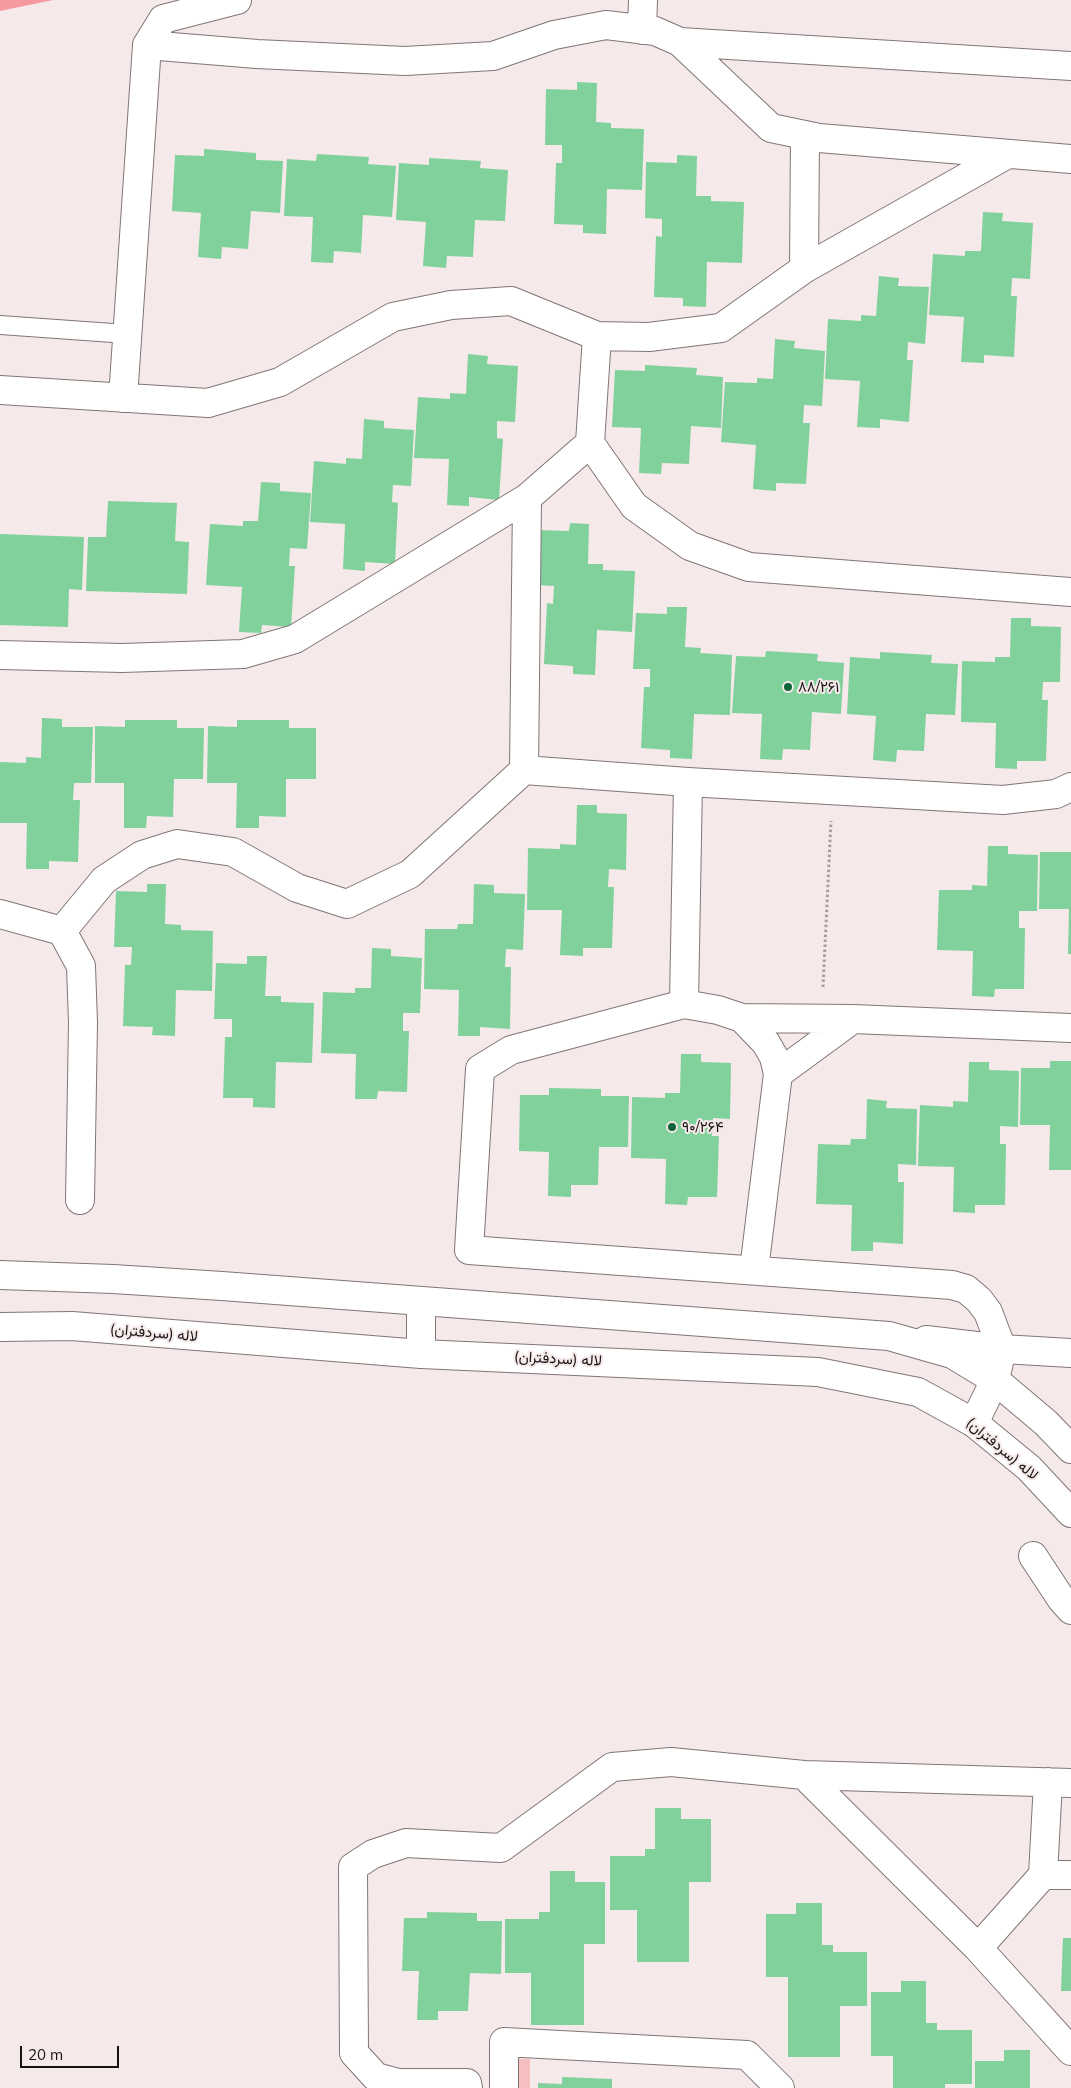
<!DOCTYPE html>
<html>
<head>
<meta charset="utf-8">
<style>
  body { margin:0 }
  #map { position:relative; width:1071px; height:2088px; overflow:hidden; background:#f6e9e9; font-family:Mulish,sans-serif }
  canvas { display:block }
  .scale { position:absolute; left:20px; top:2046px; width:99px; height:22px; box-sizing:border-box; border:2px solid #181313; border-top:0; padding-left:6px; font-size:15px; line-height:18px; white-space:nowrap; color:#181313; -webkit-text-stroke:4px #f6e9e9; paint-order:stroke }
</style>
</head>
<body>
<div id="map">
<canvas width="1071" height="2088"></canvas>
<div class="scale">20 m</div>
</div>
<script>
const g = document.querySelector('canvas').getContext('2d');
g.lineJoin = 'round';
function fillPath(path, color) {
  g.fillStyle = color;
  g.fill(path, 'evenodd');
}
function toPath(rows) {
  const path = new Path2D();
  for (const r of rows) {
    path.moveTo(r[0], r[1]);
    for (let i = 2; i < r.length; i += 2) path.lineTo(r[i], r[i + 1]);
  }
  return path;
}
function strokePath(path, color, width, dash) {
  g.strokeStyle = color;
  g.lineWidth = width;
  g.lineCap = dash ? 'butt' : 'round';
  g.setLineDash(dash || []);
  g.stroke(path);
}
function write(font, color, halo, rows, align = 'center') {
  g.font = font + ' Mulish,Vazirmatn,sans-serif';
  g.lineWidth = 4;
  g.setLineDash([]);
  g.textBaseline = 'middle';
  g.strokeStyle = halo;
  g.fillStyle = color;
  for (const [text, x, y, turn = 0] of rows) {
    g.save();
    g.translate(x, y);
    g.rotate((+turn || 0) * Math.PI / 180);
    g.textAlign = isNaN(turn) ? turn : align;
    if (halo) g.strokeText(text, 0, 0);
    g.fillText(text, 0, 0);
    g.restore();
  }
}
fillPath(toPath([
  [513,2059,530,2059,530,2088,513,2088]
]), '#f5bebf');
fillPath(toPath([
  [0,0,53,0,0,11]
]), '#f49a9e');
fillPath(toPath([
  [577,82,597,83,596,122,611,123,611,128,644,129,642,190,607,189,606,234,583,233,583,225,554,224,556,163,562,163,562,145,545,145,546,89,577,90],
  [204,149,256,153,256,160,283,161,280,213,251,211,248,249,222,247,221,259,198,257,201,213,172,211,175,155,204,156],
  [317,154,369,157,368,164,396,166,392,217,363,215,361,253,334,251,333,263,311,262,313,217,284,216,287,159,316,161],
  [677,155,697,156,696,196,711,196,711,201,744,202,742,263,707,262,706,307,683,306,683,298,654,297,656,236,662,237,662,219,645,218,646,162,677,163],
  [429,158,481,161,480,168,508,170,505,221,475,220,473,257,447,256,446,268,423,266,426,222,396,220,399,163,429,165],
  [983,212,1003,213,1002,221,1033,223,1030,279,1012,278,1011,296,1017,296,1014,357,984,355,984,363,961,362,964,317,929,315,933,254,965,256,965,251,981,251],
  [879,276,899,278,898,286,929,287,925,344,908,342,907,360,913,360,909,422,880,419,880,428,857,427,860,381,825,379,828,319,861,321,861,315,876,316],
  [775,339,795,341,794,348,825,351,822,406,804,405,803,423,810,423,806,484,776,483,776,491,753,489,756,445,721,442,725,382,757,383,757,378,773,379],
  [468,354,488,356,487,364,518,366,515,422,497,421,497,438,503,439,499,500,469,497,469,506,447,505,449,459,414,458,418,397,450,399,450,393,466,394],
  [645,365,697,368,696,375,723,377,721,428,691,426,689,464,662,463,661,474,639,473,641,428,612,427,615,370,645,371],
  [364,419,384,421,384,428,414,430,411,486,393,485,392,502,398,503,395,564,365,562,365,571,343,569,345,524,310,522,314,461,346,464,346,458,362,459],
  [261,482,280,483,280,491,311,493,307,549,290,548,289,566,295,566,291,627,262,625,261,633,239,632,242,587,206,585,210,524,243,526,243,521,258,521],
  [108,501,177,503,175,541,189,542,187,594,86,591,88,537,106,537],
  [570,523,589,524,588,564,603,564,603,570,635,571,632,632,597,630,595,675,573,674,573,666,544,664,547,603,553,604,554,586,536,585,539,530,569,531],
  [0,534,84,537,82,590,69,589,68,627,0,625],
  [667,607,687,607,685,647,701,648,700,653,732,655,730,715,694,714,692,759,670,758,670,750,641,748,644,687,650,687,650,669,633,669,636,613,667,614],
  [1011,618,1031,618,1031,626,1061,627,1060,682,1043,682,1042,700,1048,700,1046,761,1017,761,1017,769,995,768,996,723,961,722,962,661,995,662,995,657,1010,657],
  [766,651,818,654,817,661,844,663,841,714,812,712,810,750,783,749,782,760,760,759,762,714,732,713,736,656,765,657],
  [880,652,932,655,931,663,958,664,955,715,926,714,924,751,897,750,896,762,873,760,876,716,847,714,850,657,880,659],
  [42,718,62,719,62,727,93,727,91,783,74,783,73,800,80,800,78,862,49,861,49,869,26,869,27,823,0,823,0,762,26,763,26,757,41,758],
  [125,720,177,720,177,728,204,728,203,779,174,779,173,817,147,816,146,828,124,828,124,783,95,783,95,726,125,727],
  [237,720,289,720,289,728,316,728,316,779,286,779,286,817,259,816,259,828,236,828,237,783,207,783,208,726,237,727],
  [577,805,597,805,597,813,627,814,626,870,609,869,608,887,614,887,612,948,583,948,583,956,560,955,562,910,527,910,528,848,560,849,560,844,576,845],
  [988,846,1008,846,1008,854,1038,855,1037,911,1019,911,1019,928,1025,928,1024,989,995,989,994,997,972,996,973,951,937,950,939,890,972,890,972,885,987,886],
  [1040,852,1071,852,1071,954,1068,954,1069,909,1039,909],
  [147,884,166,884,165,924,181,925,181,930,213,931,212,991,176,990,175,1036,152,1035,153,1027,123,1026,125,965,131,965,132,947,114,947,116,891,147,892],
  [474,884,494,885,494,893,525,894,523,950,506,949,505,967,511,967,510,1029,480,1027,480,1036,458,1036,459,990,424,989,425,929,457,929,458,924,473,924],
  [372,948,391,949,391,956,422,958,420,1013,403,1013,403,1031,409,1031,407,1092,378,1091,377,1099,355,1099,356,1054,321,1053,323,992,355,993,355,988,371,988],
  [247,956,267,956,265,996,281,996,281,1002,314,1003,312,1063,276,1062,275,1108,253,1107,253,1098,223,1098,225,1037,232,1037,232,1019,214,1019,216,963,247,964],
  [681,1054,701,1054,701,1062,731,1063,730,1119,713,1118,712,1136,719,1136,717,1197,688,1197,687,1205,665,1204,666,1159,631,1158,632,1097,665,1098,665,1093,680,1093],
  [1050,1061,1071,1061,1071,1170,1049,1170,1050,1125,1020,1125,1021,1068,1050,1068],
  [969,1062,989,1062,989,1070,1019,1071,1018,1127,1000,1126,1000,1144,1006,1144,1005,1205,975,1205,975,1213,953,1212,954,1167,918,1166,920,1105,953,1107,953,1101,968,1102],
  [549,1088,601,1089,601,1096,629,1096,628,1147,599,1147,598,1185,571,1185,571,1197,548,1196,549,1152,519,1151,520,1095,549,1095],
  [867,1099,887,1101,886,1108,917,1109,916,1165,898,1164,898,1182,904,1182,903,1244,873,1242,873,1251,851,1251,852,1205,816,1204,818,1144,850,1145,851,1139,866,1139],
  [655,1808,681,1808,681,1819,711,1819,711,1882,689,1882,689,1962,637,1962,637,1910,610,1910,610,1856,645,1856,645,1849,655,1849],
  [550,1871,575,1871,575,1882,605,1882,605,1944,584,1944,584,2025,531,2025,531,1973,505,1973,505,1919,539,1919,539,1912,550,1912],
  [796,1903,822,1903,822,1945,833,1945,833,1952,867,1952,867,2006,840,2006,840,2057,788,2057,788,1977,766,1977,766,1914,796,1914],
  [427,1912,477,1913,477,1921,502,1921,501,1974,470,1973,468,2011,438,2011,438,2020,417,2020,419,1971,402,1971,404,1918,427,1918],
  [1063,1938,1071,1938,1071,1991,1061,1991],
  [901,1981,926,1981,926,2023,937,2023,937,2030,972,2030,972,2084,945,2084,945,2088,893,2088,893,2056,871,2056,871,1992,901,1992],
  [1004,2050,1030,2050,1030,2088,975,2088,975,2061,1004,2061],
  [562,2077,612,2079,612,2088,538,2088,538,2083,562,2084]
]), '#81d19c');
const lane = toPath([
  [0,325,127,334]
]);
const street = toPath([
  [642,30,643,0],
  [680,42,1071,66],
  [147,45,257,54,405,61,493,56,554,35,606,25,655,31,680,42,771,128,819,138,1071,159],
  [804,269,805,135],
  [597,336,590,443,634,506,690,546,749,567,1071,592],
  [0,390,208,403,280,382,393,317,451,305,511,301,597,336,649,337,721,328,804,269,1006,155],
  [123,398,147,45,163,19,237,0],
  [0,655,122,658,243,654,295,639,527,498,590,443],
  [524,770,527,498],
  [0,914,62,931,81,966,83,1023,80,1200],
  [62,931,104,880,142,855,177,844,233,852,297,888,347,904,410,874,524,770,688,782,1003,800,1056,794,1071,787],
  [684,1004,688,782],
  [742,1018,853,1019],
  [754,1270,778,1074],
  [926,1340,1002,1349,1071,1353],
  [974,1423,995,1380,1002,1349,988,1312,979,1300,966,1289,952,1285,469,1250,480,1069,511,1050,684,1004,718,1010,742,1018,766,1043,774,1057,778,1074,853,1019,1071,1028],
  [1033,1556,1062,1600,1071,1610],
  [804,1775,978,1948,1071,2051],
  [1043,1875,1071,1875],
  [978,1948,1043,1875,1048,1782],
  [468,2088,467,2083,398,2083,376,2077,354,2053,353,1867,373,1854,406,1843,501,1848,612,1767,671,1762,804,1775,1071,1783],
  [504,2088,504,2042,747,2055,780,2088]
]);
const secondary = toPath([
  [0,1275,113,1279,222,1286,889,1336,952,1354,995,1380,1046,1423,1071,1449],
  [421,1301,421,1354],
  [0,1327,72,1326,421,1354,818,1372,918,1392,974,1423,1029,1468,1071,1513]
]);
strokePath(lane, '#817575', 20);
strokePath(street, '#817575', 30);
strokePath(secondary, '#817575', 30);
strokePath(toPath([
  [823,987,831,821]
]), '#a89d9d', 3, [2.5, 2.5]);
strokePath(lane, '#fff', 18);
strokePath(street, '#fff', 28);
strokePath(secondary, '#fff', 28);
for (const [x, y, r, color] of [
  [788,687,5,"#0c6639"],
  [672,1127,5,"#0c6639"]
]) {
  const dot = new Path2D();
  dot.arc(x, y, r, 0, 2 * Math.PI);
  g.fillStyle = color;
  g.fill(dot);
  strokePath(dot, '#f6e9e9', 2);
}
write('15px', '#181313', '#f6e9e9', [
  ["۸۸/۲۶۱",798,687],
  ["۹۰/۲۶۴",682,1127]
], 'left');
write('15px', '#181313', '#f6e9e9', [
  ["لاله (سردفتران)",154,1333,5],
  ["لاله (سردفتران)",558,1359,3],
  ["لاله (سردفتران)",1002,1449,40]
]);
</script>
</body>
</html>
